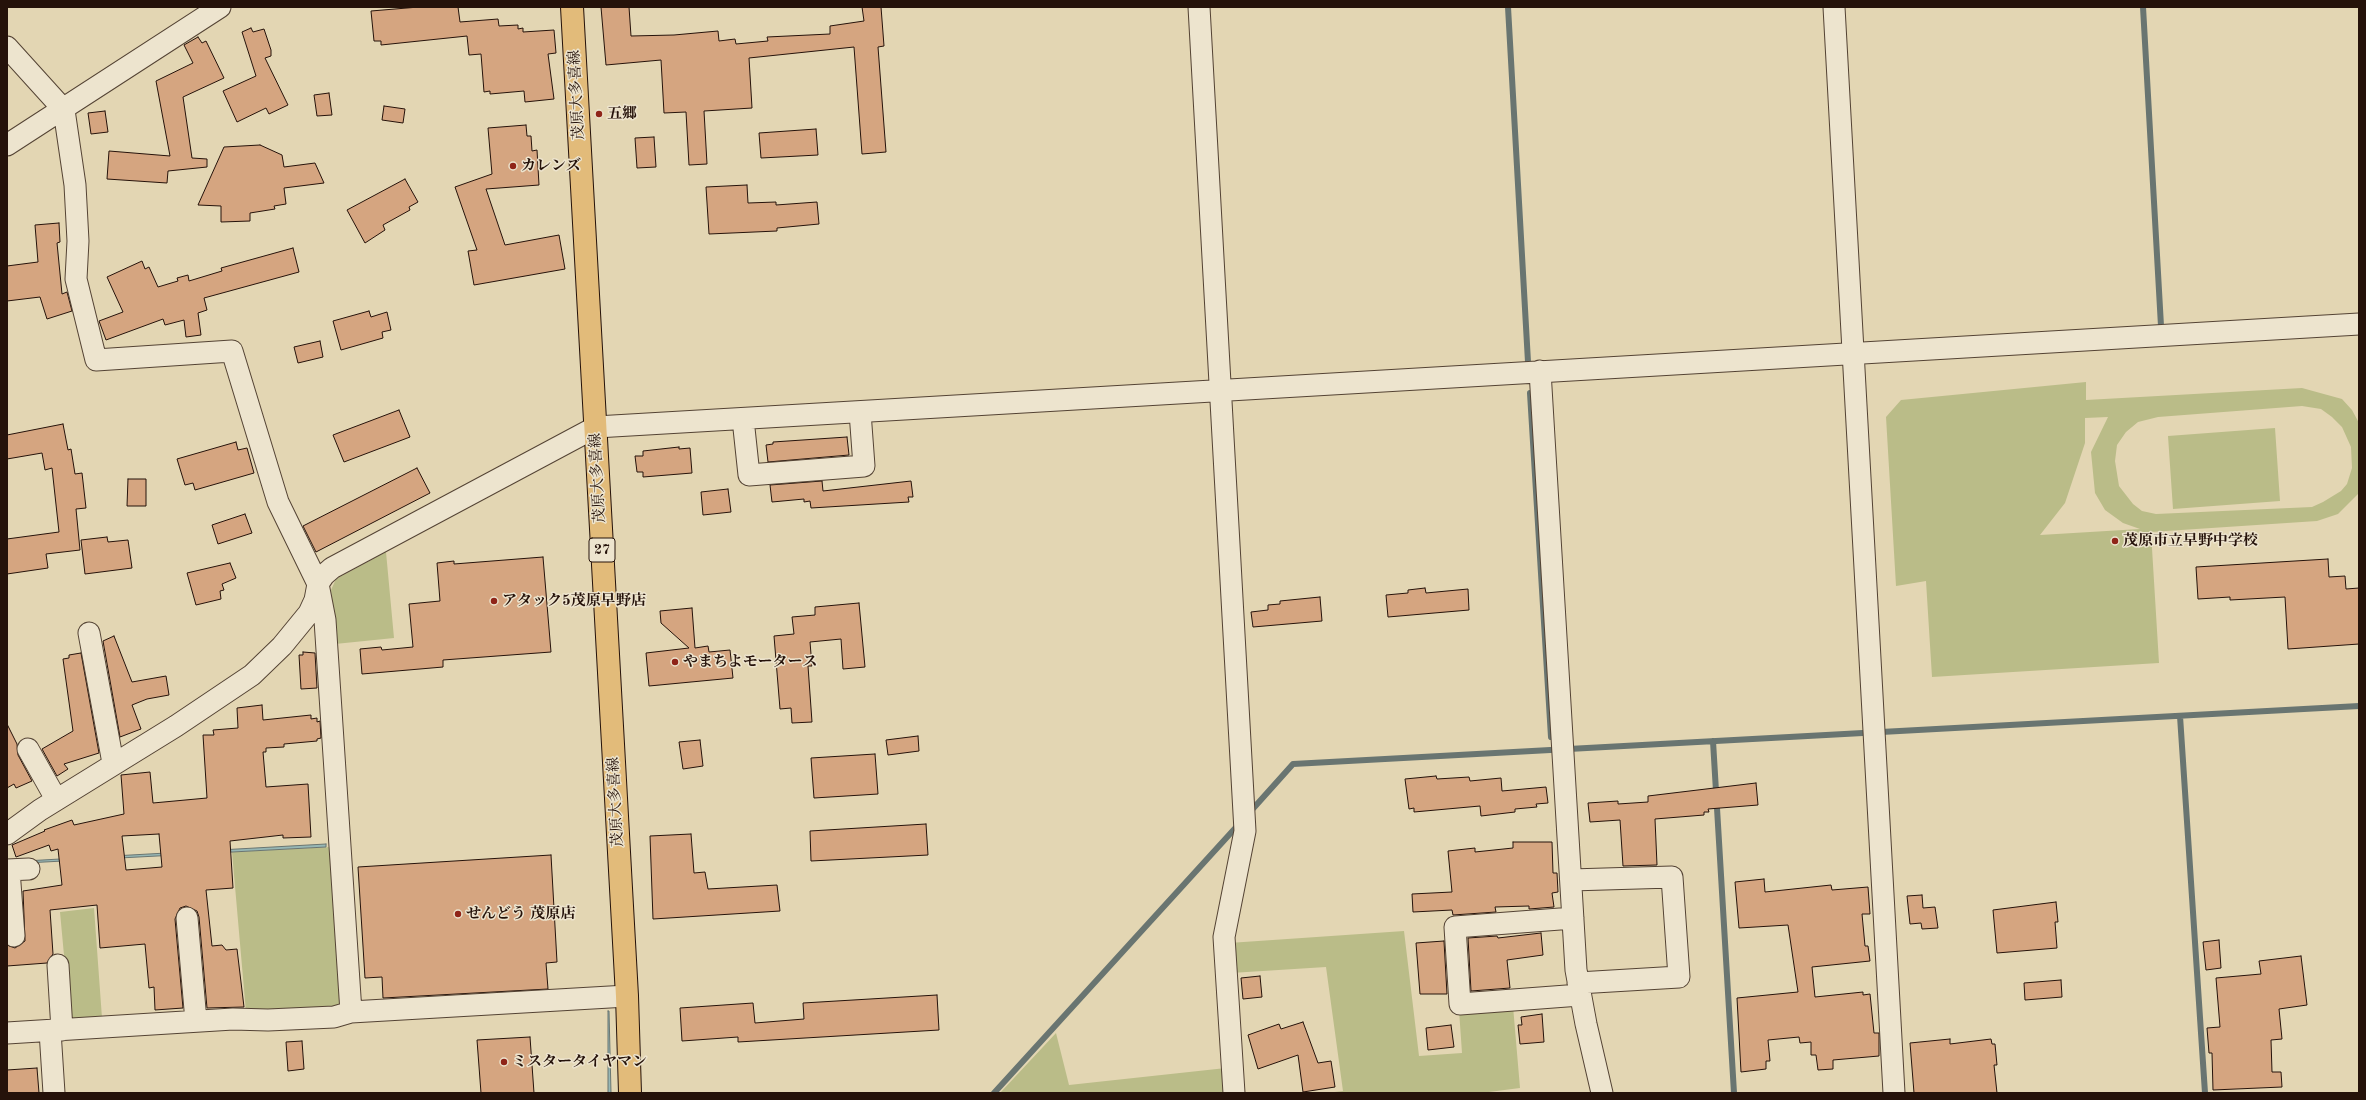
<!DOCTYPE html>
<html>
<head>
<meta charset="utf-8">
<style>
  body { margin:0 }
  #map { position:relative; width:2366px; height:1100px; overflow:hidden; background:#e3d6b3; font-family:"Old Standard TT",serif }
  canvas { display:block }
  .frame { position:absolute; inset:0; border:8px solid #25120a; pointer-events:none }
</style>
</head>
<body>
<div id="map">
<canvas width="2366" height="1100"></canvas>
<div class="frame"></div>
</div>
<script>
const g = document.querySelector('canvas').getContext('2d');
g.lineJoin = 'round';
function fillPath(path, color) {
  g.fillStyle = color;
  g.fill(path, 'evenodd');
}
function toPath(rows) {
  const path = new Path2D();
  for (const r of rows) {
    path.moveTo(r[0], r[1]);
    for (let i = 2; i < r.length; i += 2) path.lineTo(r[i], r[i + 1]);
  }
  return path;
}
function strokePath(path, color, width, dash) {
  g.strokeStyle = color;
  g.lineWidth = width;
  g.lineCap = dash ? 'butt' : 'round';
  g.setLineDash(dash || []);
  g.stroke(path);
}
function write(font, color, halo, rows, align = 'center') {
  g.font = font + ' "Old Standard TT","Noto Serif JP",serif';
  g.lineWidth = 3;
  g.setLineDash([]);
  g.textBaseline = 'middle';
  g.strokeStyle = halo;
  g.fillStyle = color;
  for (const [text, x, y, turn = 0] of rows) {
    g.save();
    g.translate(x, y);
    g.rotate((+turn || 0) * Math.PI / 180);
    g.textAlign = isNaN(turn) ? turn : align;
    if (halo) g.strokeText(text, 0, 0);
    g.fillText(text, 0, 0);
    g.restore();
  }
}
fillPath(toPath([
  [2086,382,2086,400,2302,388,2342,399,2352,410,2359,423,2359,493,2338,514,2317,521,2151,532,2159,663,1932,677,1926,581,1896,586,1886,417,1901,400],
  [2302,406,2321,409,2332,417,2342,427,2351,447,2352,468,2347,484,2341,491,2323,502,2312,507,2156,514,2142,511,2133,504,2119,486,2115,461,2117,445,2126,432,2138,422,2158,417],
  [2108,417,2091,452,2095,493,2105,510,2123,523,2140,529,2040,535,2065,503,2085,443,2085,418],
  [2275,428,2280,501,2173,509,2168,436],
  [386,552,394,638,335,644,331,590,336,579],
  [331,847,341,1004,338,1007,246,1012,232,852],
  [94,908,102,1018,70,1020,60,912],
  [1404,931,1419,1056,1462,1053,1459,1010,1513,1006,1520,1088,1481,1093,1326,1093,1343,1091,1326,967,1231,973,1229,943],
  [1056,1033,1069,1085,1226,1068,1228,1093,1000,1093]
]), '#babc88');
const water = toPath([
  [326,844,326,847,7,864,7,862,326,844],
  [608,1011,609,1011,611,1093,608,1093,608,1011]
]);
fillPath(water, '#97b7b5');
strokePath(water, '#697571', 1);
strokePath(toPath([
  [1508,7,1528,362],
  [2143,7,2161,326],
  [1530,393,1551,737],
  [2180,716,2205,1093],
  [1713,741,1734,1093],
  [1250,812,1293,764,2359,706],
  [994,1093,1239,824]
]), '#697571', 6);
const building = toPath([
  [419,7,458,7,460,22,498,19,499,26,518,25,518,29,523,28,523,32,554,30,556,53,548,54,554,99,525,102,524,91,490,94,490,91,484,92,481,54,469,55,467,36,381,45,381,41,374,41,371,11,419,7],
  [601,7,629,7,631,36,674,35,718,31,719,41,735,39,736,44,768,41,767,37,830,34,830,26,864,21,862,7,881,7,884,46,878,47,886,152,862,154,854,47,749,58,752,108,704,111,707,164,689,165,686,112,664,113,661,60,606,65,601,7],
  [251,28,253,32,264,29,271,50,271,56,265,58,288,105,269,114,266,108,237,122,223,91,256,76,242,32,251,28],
  [198,37,202,43,206,41,224,78,183,97,192,158,207,159,207,167,168,171,167,183,107,179,109,151,170,156,156,81,193,63,184,45,198,37],
  [329,93,332,115,317,116,314,95,329,93],
  [384,106,405,109,403,123,382,120,384,106],
  [105,111,108,132,91,134,88,113,105,111],
  [526,125,527,136,531,136,532,151,537,150,539,185,486,189,505,245,559,235,565,269,474,285,468,251,477,250,455,187,492,174,488,128,526,125],
  [816,129,818,155,761,158,759,133,816,129],
  [654,137,656,167,637,168,635,138,654,137],
  [260,145,282,155,284,167,315,163,324,183,284,188,286,204,274,206,275,209,250,213,250,221,221,222,221,206,198,205,224,147,260,145],
  [405,179,418,202,409,207,410,210,383,225,385,230,365,243,347,210,405,179],
  [747,185,748,203,776,202,776,205,817,202,819,224,777,228,777,231,709,234,706,187,747,185],
  [59,223,60,242,57,243,62,294,67,292,72,311,47,319,40,297,7,301,7,266,38,262,35,225,59,223],
  [293,248,299,272,204,298,207,310,198,313,201,335,186,337,184,320,165,325,163,319,106,340,99,321,123,312,107,277,142,261,145,269,149,267,158,287,178,281,177,278,188,275,189,281,222,271,221,268,293,248],
  [369,311,371,317,387,312,391,330,382,332,383,338,341,350,333,321,369,311],
  [320,341,323,357,298,363,294,347,320,341],
  [399,410,410,437,344,462,333,435,399,410],
  [63,424,68,450,71,449,75,474,82,473,86,508,76,509,80,550,46,554,48,568,7,574,7,539,59,532,52,468,45,470,42,453,7,459,7,435,63,424],
  [847,437,849,455,768,462,766,445,773,444,773,442,847,437],
  [236,442,238,450,247,448,254,473,195,490,193,483,185,485,177,459,236,442],
  [679,447,679,449,690,448,692,473,643,477,643,472,637,472,635,456,643,456,643,451,679,447],
  [417,468,430,493,316,552,303,526,417,468],
  [128,479,146,479,146,506,127,506,128,479],
  [822,481,823,491,911,481,913,497,908,497,909,502,811,508,810,501,804,502,804,499,772,502,770,485,822,481],
  [728,489,731,512,703,515,701,492,728,489],
  [245,514,252,533,218,544,212,525,245,514],
  [107,537,108,542,128,540,132,568,85,574,81,540,107,537],
  [543,557,551,652,443,660,443,667,362,674,360,649,381,647,382,650,413,647,409,604,440,601,437,563,454,561,454,564,543,557],
  [2328,559,2329,577,2345,576,2346,589,2359,588,2359,644,2288,649,2285,597,2230,600,2230,597,2198,599,2196,567,2328,559],
  [230,563,236,578,222,584,224,590,220,591,221,599,196,605,187,573,230,563],
  [1425,588,1426,593,1468,589,1469,610,1388,617,1386,595,1408,593,1408,590,1425,588],
  [1320,597,1322,621,1253,627,1251,612,1268,610,1268,605,1280,604,1280,601,1320,597],
  [859,603,865,667,843,669,841,639,810,642,812,666,808,666,812,722,792,723,791,708,780,709,774,636,794,634,792,617,815,615,815,607,859,603],
  [692,608,695,648,708,646,709,652,730,650,733,678,649,686,646,653,689,648,661,623,660,611,692,608],
  [114,636,132,682,166,676,169,695,147,699,132,705,141,729,120,737,103,641,114,636],
  [303,652,315,653,317,688,301,689,299,655,303,655,303,652],
  [81,653,99,753,64,764,68,769,57,776,42,749,73,731,63,659,69,658,69,655,81,653],
  [262,705,263,720,311,715,311,719,317,718,317,722,320,721,321,738,317,739,317,741,284,744,284,747,266,748,266,752,263,752,266,787,308,784,311,837,283,838,283,835,230,841,233,888,206,890,212,946,222,945,226,950,237,949,244,1007,207,1008,199,917,197,911,186,906,180,908,175,919,183,1008,155,1010,154,987,149,988,145,944,100,948,97,905,50,910,53,954,47,963,7,966,7,945,15,948,25,941,23,891,62,885,58,849,51,851,49,845,16,857,12,845,45,831,44,830,72,820,74,825,124,814,121,775,150,772,153,803,207,798,203,735,214,735,213,730,238,728,237,708,262,705],
  [159,834,162,867,126,870,122,836,159,834],
  [7,724,17,744,18,755,32,781,16,788,14,784,7,788,7,724],
  [918,736,919,751,888,755,886,740,918,736],
  [700,740,703,766,683,769,679,742,700,740],
  [875,754,878,794,814,798,811,758,875,754],
  [1436,776,1437,779,1469,777,1470,781,1501,778,1502,791,1546,787,1548,803,1536,804,1537,807,1515,809,1515,812,1481,816,1480,806,1414,812,1414,808,1409,809,1405,779,1436,776],
  [1756,783,1758,805,1708,809,1709,812,1704,812,1704,815,1655,819,1657,865,1623,866,1620,820,1590,822,1588,803,1618,801,1618,804,1648,802,1648,796,1756,783],
  [926,824,928,855,811,861,810,831,926,824],
  [691,834,694,873,705,872,708,889,777,885,780,911,653,919,650,836,691,834],
  [1513,842,1552,842,1553,873,1557,873,1558,892,1552,893,1554,907,1529,909,1529,906,1495,907,1496,912,1453,915,1452,910,1413,912,1412,894,1452,892,1448,851,1475,848,1475,852,1513,848,1513,842],
  [551,855,557,962,546,963,548,989,383,998,382,977,365,978,358,867,551,855],
  [1764,879,1765,892,1831,885,1832,890,1868,887,1870,914,1862,914,1865,946,1868,946,1870,961,1812,967,1815,997,1863,992,1863,995,1870,994,1874,1033,1879,1033,1879,1056,1833,1060,1833,1069,1818,1070,1816,1055,1811,1055,1811,1042,1800,1043,1799,1037,1768,1040,1770,1061,1766,1061,1766,1069,1741,1072,1737,998,1798,992,1788,925,1739,928,1735,882,1764,879],
  [1922,895,1923,908,1935,907,1938,928,1922,929,1921,923,1910,924,1907,896,1922,895],
  [2056,902,2058,922,2055,922,2057,948,1997,953,1993,910,2056,902],
  [1541,933,1543,955,1507,960,1510,988,1471,991,1468,938,1497,936,1498,938,1541,933],
  [2219,940,2221,968,2206,970,2203,942,2219,940],
  [1444,941,1447,994,1420,994,1416,943,1444,941],
  [2301,956,2307,1005,2279,1009,2282,1039,2271,1040,2272,1072,2281,1072,2282,1087,2213,1090,2212,1053,2209,1053,2207,1028,2220,1027,2216,978,2261,974,2259,961,2301,956],
  [1260,976,1262,997,1243,999,1241,978,1260,976],
  [2061,980,2062,997,2025,1000,2024,983,2061,980],
  [937,995,939,1030,738,1042,738,1037,682,1041,680,1008,753,1003,755,1023,804,1019,803,1003,937,995],
  [1542,1014,1544,1042,1520,1044,1518,1025,1522,1025,1521,1017,1542,1014],
  [1303,1022,1318,1063,1331,1061,1335,1087,1303,1092,1298,1055,1258,1069,1248,1035,1279,1024,1281,1029,1303,1022],
  [1451,1025,1454,1047,1428,1050,1426,1028,1451,1025],
  [530,1037,534,1093,481,1093,477,1040,530,1037],
  [1950,1039,1950,1044,1991,1039,1992,1044,1995,1044,1997,1065,1994,1065,1997,1093,1914,1093,1910,1043,1950,1039],
  [302,1041,304,1069,288,1071,286,1042,302,1041],
  [37,1068,39,1093,7,1093,7,1070,37,1068]
]);
fillPath(building, '#d5a580');
strokePath(building, '#25120a', 1);
const minor = toPath([
  [1199,7,1245,831,1224,937,1234,1093],
  [1834,7,1894,1093],
  [7,47,64,110,75,185,78,241,76,279,96,360,232,351,278,502,318,584,325,620,351,1012],
  [7,145,220,7],
  [1540,371,1576,970,1586,1024,1602,1093],
  [743,419,749,475,864,466,860,412],
  [89,633,113,763],
  [28,749,56,799],
  [7,834,40,810,176,726,252,675,282,646,309,613,315,600,318,584,324,575,332,568,596,427,2359,324],
  [7,870,29,869],
  [9,870,14,936],
  [1571,880,1672,877,1679,977,1578,983],
  [187,918,196,1021],
  [1573,918,1455,927,1460,1004,1580,995],
  [58,965,62,1030],
  [50,1031,54,1093],
  [7,1033,233,1019,268,1020,334,1017,351,1012,627,996]
]);
const major = toPath([
  [572,7,627,996,630,1093]
]);
strokePath(minor, '#544334', 23);
strokePath(major, '#25120a', 24);
strokePath(minor, '#ede4ce', 21);
strokePath(major, '#e2bb7a', 22);
for (const [x, y, r, color] of [
  [599,114,4,"#8f2418"],
  [513,166,4,"#8f2418"],
  [2115,541,4,"#8f2418"],
  [494,601,4,"#8f2418"],
  [675,662,4,"#8f2418"],
  [458,914,4,"#8f2418"],
  [504,1062,4,"#8f2418"]
]) {
  const dot = new Path2D();
  dot.arc(x, y, r, 0, 2 * Math.PI);
  g.fillStyle = color;
  g.fill(dot);
  strokePath(dot, '#ede4ce', 1.5);
}
for (const [x, y, w] of [
  [602,550,26]
]) {
  const box = new Path2D();
  box.roundRect(x - w / 2, y - 12, w, 24, 3);
  g.fillStyle = '#ede4ce';
  g.fill(box);
  strokePath(box, '#25120a', 1);
}
write('bold 14px', '#25120a', null, [
  ["27",602,550]
]);
write('15px', '#25120a', '#ede4ce', [
  ["茂原大多喜線",577,95,-93],
  ["茂原大多喜線",598,478,-93],
  ["茂原大多喜線",616,802,-93]
]);
write('bold 15px', '#25120a', '#ede4ce', [
  ["五郷",607,114],
  ["カレンズ",521,166],
  ["茂原市立早野中学校",2123,541],
  ["アタック5茂原早野店",502,601],
  ["やまちよモータース",683,662],
  ["せんどう 茂原店",466,914],
  ["ミスタータイヤマン",512,1062]
], 'left');
</script>
</body>
</html>
